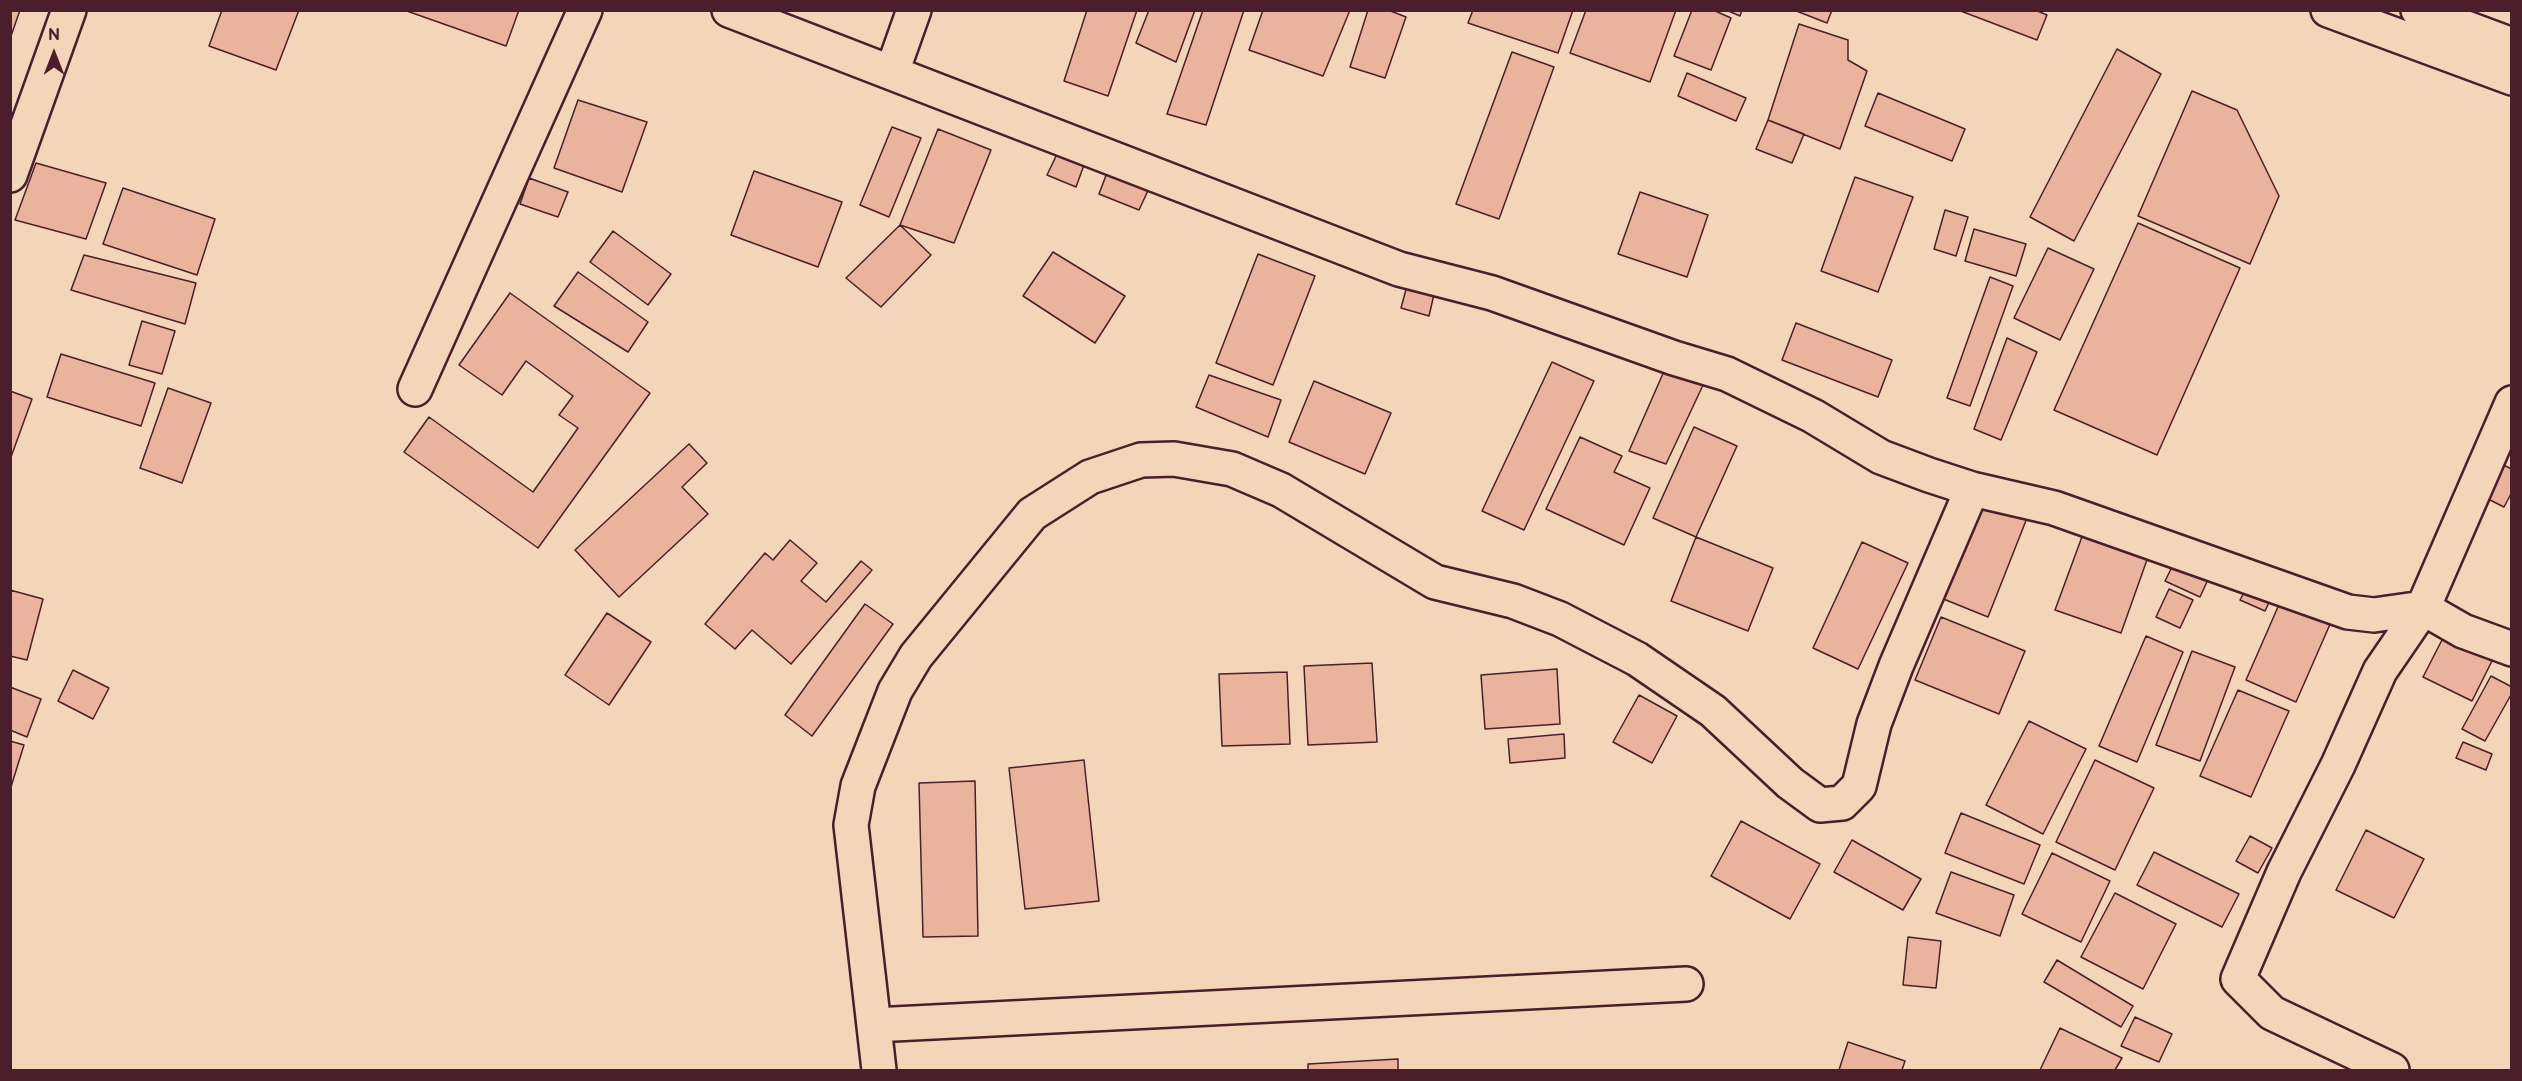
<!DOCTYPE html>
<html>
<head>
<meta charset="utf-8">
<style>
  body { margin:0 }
  #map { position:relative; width:2522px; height:1081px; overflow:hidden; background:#f3d5b9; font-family:"Balsamiq Sans",sans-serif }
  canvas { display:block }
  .frame { position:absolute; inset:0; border:12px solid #4a1f2b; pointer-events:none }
  .north { position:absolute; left:24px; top:24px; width:60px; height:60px; -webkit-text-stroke:4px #f3d5b9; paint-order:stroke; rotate:0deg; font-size:16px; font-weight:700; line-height:24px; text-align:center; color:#4a1f2b }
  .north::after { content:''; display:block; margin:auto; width:21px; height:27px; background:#4a1f2b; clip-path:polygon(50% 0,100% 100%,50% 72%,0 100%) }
</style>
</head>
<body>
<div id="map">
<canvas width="2522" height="1081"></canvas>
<div class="frame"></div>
<div class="north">N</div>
</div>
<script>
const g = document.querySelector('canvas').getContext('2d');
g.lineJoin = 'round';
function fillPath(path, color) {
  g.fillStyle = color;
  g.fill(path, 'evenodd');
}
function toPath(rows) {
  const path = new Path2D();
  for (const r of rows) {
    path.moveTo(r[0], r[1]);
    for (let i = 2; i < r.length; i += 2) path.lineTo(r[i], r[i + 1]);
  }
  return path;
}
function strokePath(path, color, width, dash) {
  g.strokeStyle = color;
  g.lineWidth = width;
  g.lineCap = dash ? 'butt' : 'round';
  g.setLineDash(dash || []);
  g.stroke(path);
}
const building = toPath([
  [10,10,20,10,10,39,10,10],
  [222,10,299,10,276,70,209,46,222,10],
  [404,10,519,10,506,46,404,10],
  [1087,10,1137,10,1108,96,1064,81,1087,10],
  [1149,10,1195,10,1176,62,1136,43,1149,10],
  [1203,10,1244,10,1206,125,1167,114,1203,10],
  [1263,10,1350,10,1323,76,1249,50,1263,10],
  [1368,10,1388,10,1406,17,1385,78,1350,67,1368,10],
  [1473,10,1573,10,1558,53,1468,23,1473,10],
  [1586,10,1676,10,1650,82,1570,53,1586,10],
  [1692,10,1713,10,1731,18,1711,70,1674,56,1692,10],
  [1726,10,1742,10,1740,16,1726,10],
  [1794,10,1832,10,1827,23,1794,10],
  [1958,10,2035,10,2047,15,2037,40,1958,10],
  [1799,24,1848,40,1848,60,1867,71,1840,149,1768,120,1799,24],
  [2117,49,2161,74,2074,241,2030,217,2117,49],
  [1512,52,1554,67,1499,219,1456,204,1512,52],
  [1687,73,1746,98,1736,121,1678,96,1687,73],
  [2192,91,2237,110,2279,196,2250,264,2138,216,2192,91],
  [1878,93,1965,129,1952,161,1865,126,1878,93],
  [578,100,647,122,622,192,554,168,578,100],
  [1768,120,1804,134,1792,163,1756,149,1768,120],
  [892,127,921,138,889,217,860,205,892,127],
  [938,129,991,150,954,243,900,225,938,129],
  [1058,152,1084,165,1076,187,1047,175,1058,152],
  [36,163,106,183,86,239,15,220,36,163],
  [1108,170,1151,184,1139,210,1099,194,1108,170],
  [754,171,842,202,818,267,731,235,754,171],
  [1855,177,1913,197,1878,292,1821,271,1855,177],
  [529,178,568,192,558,217,520,204,529,178],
  [123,188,215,219,197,275,103,244,123,188],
  [1640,192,1708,215,1687,277,1618,254,1640,192],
  [1945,210,1968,217,1956,256,1934,249,1945,210],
  [2138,223,2240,268,2157,455,2054,410,2138,223],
  [900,225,931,255,881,307,846,278,900,225],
  [1974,229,2026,244,2016,276,1965,261,1974,229],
  [613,231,671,274,648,305,590,262,613,231],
  [2048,248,2094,269,2060,340,2014,318,2048,248],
  [1053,252,1125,296,1095,343,1023,296,1053,252],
  [1258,254,1315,276,1273,385,1216,363,1258,254],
  [84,255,196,283,185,324,71,290,84,255],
  [578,272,648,322,628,352,554,306,578,272],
  [1990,277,2013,286,1970,406,1947,398,1990,277],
  [1408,282,1435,290,1429,316,1401,308,1408,282],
  [510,293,650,393,538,548,404,452,429,417,533,492,578,428,559,415,573,396,526,361,502,395,459,365,510,293],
  [142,321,175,331,162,374,129,365,142,321],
  [1796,323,1892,360,1878,397,1782,360,1796,323],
  [2007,338,2037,352,2001,440,1974,429,2007,338],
  [61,354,155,383,141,426,47,397,61,354],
  [1552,362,1594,381,1524,530,1482,511,1552,362],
  [1665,369,1704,383,1666,464,1629,451,1665,369],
  [1209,375,1281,400,1268,437,1196,407,1209,375],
  [1314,381,1391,413,1365,474,1289,442,1314,381],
  [168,388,211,403,182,483,140,468,168,388],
  [10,391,32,399,11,457,10,457,10,391],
  [1694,427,1737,446,1696,537,1653,518,1694,427],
  [1580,437,1622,456,1614,472,1650,488,1624,545,1546,509,1580,437],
  [689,444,707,463,682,487,708,514,619,597,575,550,689,444],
  [2501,464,2512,469,2512,492,2504,507,2484,497,2501,464],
  [1980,499,2027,518,1988,617,1941,598,1980,499],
  [2083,534,2148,557,2121,633,2055,610,2083,534],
  [1696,537,1773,568,1748,631,1671,601,1696,537],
  [790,540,817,563,801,581,826,602,861,561,872,570,791,664,752,630,735,649,705,624,765,553,773,560,790,540],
  [1862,542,1908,563,1858,669,1813,648,1862,542],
  [2177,557,2211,573,2200,597,2165,581,2177,557],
  [2249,583,2273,594,2265,611,2240,600,2249,583],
  [2169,589,2193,600,2180,628,2156,617,2169,589],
  [10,590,43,599,27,660,10,656,10,590],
  [2281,600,2331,622,2296,702,2246,680,2281,600],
  [865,604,893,624,812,736,785,715,865,604],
  [607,613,651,642,609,705,565,675,607,613],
  [1941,617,2025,651,1999,714,1915,680,1941,617],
  [2146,636,2183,652,2137,762,2099,746,2146,636],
  [2444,636,2492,661,2472,701,2423,677,2444,636],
  [2192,651,2235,667,2200,761,2156,745,2192,651],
  [1372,663,1377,742,1308,745,1304,666,1372,663],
  [1557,669,1560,724,1485,729,1481,675,1557,669],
  [73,670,109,688,93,719,58,701,73,670],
  [1287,672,1290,744,1222,746,1219,674,1287,672],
  [2491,676,2512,687,2512,693,2485,741,2462,729,2491,676],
  [10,687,41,699,27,737,10,730,10,687],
  [2238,690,2289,711,2251,797,2200,776,2238,690],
  [1639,695,1677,716,1652,763,1613,742,1639,695],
  [2029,721,2086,749,2043,834,1986,805,2029,721],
  [1564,734,1565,758,1510,763,1508,739,1564,734],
  [10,741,24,745,10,790,10,741],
  [2463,742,2492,754,2486,770,2456,758,2463,742],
  [1084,760,1099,901,1025,909,1009,768,1084,760],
  [2095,760,2154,788,2115,870,2056,842,2095,760],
  [975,781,978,936,923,937,919,783,975,781],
  [1961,813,2040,845,2024,884,1945,853,1961,813],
  [1741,821,1820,864,1790,919,1711,876,1741,821],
  [2366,830,2424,859,2394,918,2336,890,2366,830],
  [2250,836,2272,848,2258,873,2236,861,2250,836],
  [1852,840,1921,879,1903,910,1834,872,1852,840],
  [2154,852,2239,894,2222,927,2137,885,2154,852],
  [2052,853,2110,881,2081,942,2022,914,2052,853],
  [1951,872,2014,895,2000,936,1936,913,1951,872],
  [2115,893,2176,924,2143,989,2081,957,2115,893],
  [1908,937,1941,941,1936,988,1903,985,1908,937],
  [2057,960,2133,1006,2121,1027,2044,982,2057,960],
  [2135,1017,2172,1034,2159,1062,2121,1046,2135,1017],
  [2060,1028,2122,1058,2115,1070,2040,1070,2060,1028],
  [1848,1042,1905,1061,1902,1070,1839,1070,1848,1042],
  [1398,1059,1398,1070,1308,1070,1308,1064,1398,1059]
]);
fillPath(building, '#e9b39d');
strokePath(building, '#4a1f2b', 1.5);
const minor = toPath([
  [729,10,1399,269,1492,293,1674,358,1727,374,1813,416,1881,457,1929,475,1972,489,2054,508,2348,612,2374,615,2423,608,2463,631,2512,649],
  [892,72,914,10],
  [10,175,69,10],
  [415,389,585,10],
  [874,1025,1686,984],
  [879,1070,851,825,858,786,895,691,916,656,1032,514,1090,477,1141,460,1174,459,1232,469,1281,490,1435,582,1513,601,1560,619,1637,659,1713,711,1790,783,1820,805,1842,803,1859,786,1874,724,1896,666,1972,489],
  [2392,1070,2272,1013,2238,979,2284,872,2338,765,2380,671,2423,608,2512,403]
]);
const secondary = toPath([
  [2328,10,2512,78],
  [2418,10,2512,45]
]);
strokePath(minor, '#4a1f2b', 38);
strokePath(secondary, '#4a1f2b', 38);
strokePath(minor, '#f3d5b9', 33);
strokePath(secondary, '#f3d5b9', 33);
</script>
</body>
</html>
